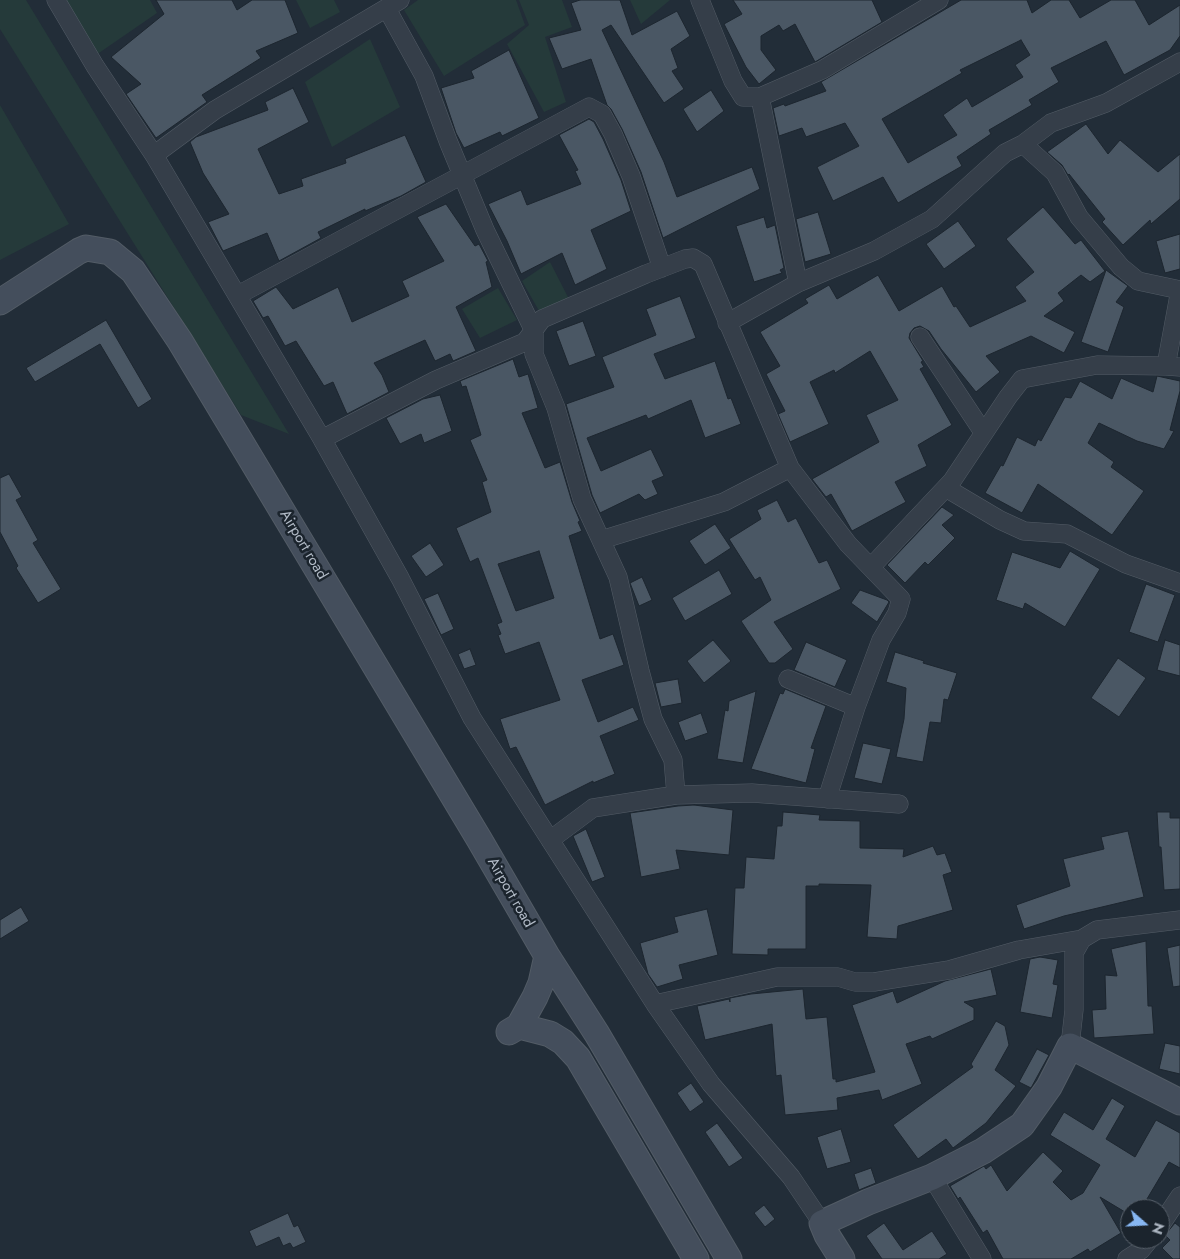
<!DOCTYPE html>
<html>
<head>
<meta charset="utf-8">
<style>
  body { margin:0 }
  #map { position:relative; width:1180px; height:1259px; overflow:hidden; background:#222d38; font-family:Jost,sans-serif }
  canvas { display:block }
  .north { position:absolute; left:1120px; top:1199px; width:50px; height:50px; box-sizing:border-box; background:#1b242d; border:1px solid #57606a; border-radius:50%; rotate:109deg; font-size:14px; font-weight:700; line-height:20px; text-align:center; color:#b0b9c5 }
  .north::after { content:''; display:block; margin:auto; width:18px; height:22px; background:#87b7f3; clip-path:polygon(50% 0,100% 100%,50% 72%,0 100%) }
</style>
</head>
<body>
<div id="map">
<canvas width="1180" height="1259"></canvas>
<div class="north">N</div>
</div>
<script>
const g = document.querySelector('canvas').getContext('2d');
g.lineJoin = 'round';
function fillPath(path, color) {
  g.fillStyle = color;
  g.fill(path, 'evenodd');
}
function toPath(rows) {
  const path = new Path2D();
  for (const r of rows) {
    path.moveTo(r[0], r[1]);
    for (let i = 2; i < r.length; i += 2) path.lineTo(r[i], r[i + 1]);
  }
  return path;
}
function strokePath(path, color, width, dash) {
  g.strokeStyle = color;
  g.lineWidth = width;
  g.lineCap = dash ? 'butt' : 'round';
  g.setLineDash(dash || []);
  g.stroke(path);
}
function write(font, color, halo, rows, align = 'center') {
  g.font = font + ' Jost,sans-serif';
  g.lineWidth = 5;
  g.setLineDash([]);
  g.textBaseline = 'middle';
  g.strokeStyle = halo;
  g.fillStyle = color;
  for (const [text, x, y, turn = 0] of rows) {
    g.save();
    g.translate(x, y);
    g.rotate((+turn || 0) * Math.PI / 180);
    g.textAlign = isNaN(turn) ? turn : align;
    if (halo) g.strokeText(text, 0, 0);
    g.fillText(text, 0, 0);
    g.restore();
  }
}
fillPath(toPath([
  [0,0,26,0,289,434,241,415,0,29],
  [65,0,150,0,157,13,96,55],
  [296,0,334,0,340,12,310,28],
  [418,0,516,0,525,25,444,76,404,10],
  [519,0,562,0,572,27,545,37,566,102,544,112,507,44,529,25],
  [630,0,670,0,641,24],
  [370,39,400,107,332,147,305,82],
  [0,105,69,224,0,260],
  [550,262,571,303,542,316,522,281],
  [498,288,517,320,480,338,462,309]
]), '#253a3a');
const building = toPath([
  [156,0,232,0,237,10,252,0,285,0,298,33,256,51,261,58,202,95,207,102,156,138,126,94,141,84,111,57,164,14,156,0],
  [580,0,620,0,632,35,677,11,690,36,671,49,678,68,672,71,684,89,664,103,611,25,602,30,664,162,677,197,752,167,760,189,663,238,641,172,622,129,611,109,607,105,591,59,562,69,549,38,581,30,571,3,580,0],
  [733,0,872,0,882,22,815,62,795,24,783,31,779,25,761,36,761,50,776,70,759,84,746,67,724,24,742,14,733,0],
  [961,0,1027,0,1032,13,1051,0,1069,0,1080,18,1111,0,1135,0,1149,25,1180,5,1180,36,1170,50,1124,75,1106,41,1051,68,1059,82,1029,100,1032,105,989,130,991,134,957,157,962,166,898,203,883,177,833,201,817,167,859,146,845,123,806,137,802,128,779,136,773,108,784,104,785,106,826,91,821,82,961,0],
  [1021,40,1030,55,1015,65,1023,77,972,107,967,98,943,115,957,135,908,163,882,119,962,73,960,70,1021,40],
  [509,50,539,118,502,136,500,132,464,148,456,133,441,88,474,78,471,71,509,50],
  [293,88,309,122,258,149,279,194,303,186,301,179,346,163,345,159,405,135,426,182,401,196,365,211,365,209,318,232,321,238,279,261,267,233,223,251,208,222,229,214,203,173,190,142,196,137,268,110,265,102,293,88],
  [711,90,724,111,697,132,683,109,711,90],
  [589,119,594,122,603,139,621,180,631,211,591,230,607,269,575,285,562,253,521,274,507,241,488,204,521,190,527,205,581,184,575,171,578,170,559,135,589,119],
  [1086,124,1108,154,1120,140,1158,172,1180,154,1180,199,1151,224,1150,220,1123,245,1102,222,1105,219,1069,174,1068,175,1062,165,1047,152,1086,124],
  [446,204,475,246,479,244,488,261,486,262,492,287,456,307,476,351,453,361,450,354,435,361,425,340,374,363,382,375,389,392,347,414,333,382,324,386,296,341,285,346,268,316,263,318,253,301,276,287,293,309,338,287,352,322,409,296,402,281,444,261,417,217,446,204],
  [1043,207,1075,244,1081,240,1105,271,1090,282,1081,275,1058,293,1064,301,1044,316,1075,332,1064,353,1031,336,986,356,1000,372,976,392,941,349,929,331,920,326,914,328,910,333,909,338,923,361,921,362,924,367,920,369,952,425,918,445,927,466,895,482,906,502,852,531,831,494,826,497,812,479,879,442,866,415,898,400,870,351,835,373,834,370,810,382,829,424,790,442,778,414,785,411,766,374,780,366,760,332,808,303,805,299,829,285,837,299,878,275,899,311,942,286,954,307,956,306,970,327,1026,301,1015,287,1034,272,1006,239,1043,207],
  [818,212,831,254,805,262,796,219,818,212],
  [764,217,767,228,775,225,784,268,780,270,782,273,754,282,736,226,764,217],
  [958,221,976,246,944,269,926,244,958,221],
  [1180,234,1180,269,1165,273,1156,241,1180,234],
  [1106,270,1128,286,1116,302,1124,307,1108,352,1081,342,1106,270],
  [680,296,696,338,654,354,665,379,715,361,728,399,731,398,741,424,705,438,691,400,648,419,646,415,587,438,601,471,651,449,664,476,652,481,658,494,645,500,639,494,600,513,592,495,566,404,614,387,602,357,656,335,646,309,680,296],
  [106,320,152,399,138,408,100,344,35,382,26,368,106,320],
  [583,321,596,356,569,366,556,331,583,321],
  [513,359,519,377,528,374,538,408,522,413,545,468,560,462,572,502,580,521,578,522,582,531,569,536,600,639,613,634,624,665,582,680,598,722,633,707,639,720,600,736,615,774,593,783,593,781,545,805,516,747,510,749,500,719,560,700,539,642,505,654,498,635,501,634,497,624,502,622,478,558,470,562,456,528,491,512,482,482,487,480,470,440,481,435,466,386,462,387,460,381,513,359],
  [539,551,554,598,516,611,498,564,539,551],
  [1157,376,1180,381,1180,391,1170,430,1174,431,1164,449,1137,441,1099,423,1088,443,1114,462,1111,467,1144,491,1112,535,1038,484,1022,513,985,493,1001,465,1003,466,1017,437,1035,446,1038,439,1041,441,1065,397,1071,398,1080,381,1112,399,1121,378,1153,392,1157,376],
  [440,395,452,431,424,443,421,434,400,444,386,418,423,399,440,395],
  [9,474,22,497,16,500,38,540,33,543,61,589,38,603,16,568,18,566,0,532,0,478,9,474],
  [777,500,788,522,796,518,819,563,827,560,841,589,774,622,793,649,775,663,769,663,741,621,771,600,760,577,755,580,729,539,761,519,757,510,777,500],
  [942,507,954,515,942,525,955,538,928,565,925,562,905,583,887,565,942,507],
  [715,524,731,548,705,565,689,541,715,524],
  [430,543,444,565,426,577,411,556,430,543],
  [1070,551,1100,569,1065,627,1025,603,1023,609,996,600,1012,552,1060,568,1070,551],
  [719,570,732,594,685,621,672,598,719,570],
  [642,577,652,600,639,606,630,583,642,577],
  [1146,584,1175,595,1158,642,1129,632,1146,584],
  [860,590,887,600,889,602,877,622,851,603,860,590],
  [438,593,454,629,441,635,424,599,438,593],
  [713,640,731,661,704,683,687,661,713,640],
  [1165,640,1180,645,1180,676,1157,670,1165,640],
  [806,642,847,660,835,687,794,670,806,642],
  [470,649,476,665,464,669,458,654,470,649],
  [895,652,924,661,923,663,957,673,948,700,944,699,941,723,930,722,923,762,896,757,904,719,906,688,886,682,895,652],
  [1118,658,1146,678,1119,717,1091,698,1118,658],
  [678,679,682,703,661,707,655,683,678,679],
  [785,689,826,706,811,748,815,749,806,783,751,769,780,693,783,694,785,689],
  [756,691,743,763,717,759,725,710,728,711,729,701,756,691],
  [701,713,708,733,685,741,678,722,701,713],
  [863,743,891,749,882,784,854,778,863,743],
  [694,805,733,810,729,855,676,850,680,869,641,877,630,813,678,806,694,805],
  [783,812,820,815,819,820,860,821,860,848,904,849,903,857,933,846,937,855,945,853,952,872,943,875,953,910,898,926,897,939,867,937,871,885,819,884,819,886,806,886,806,949,768,949,768,955,732,954,735,888,744,888,746,857,774,859,777,826,782,826,783,812],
  [1157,812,1170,812,1170,818,1180,818,1180,889,1164,890,1161,847,1159,847,1157,812],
  [586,829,605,877,592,882,573,836,586,829],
  [1128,831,1144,897,1064,916,1024,929,1016,905,1070,886,1063,859,1104,849,1101,837,1128,831],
  [21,907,29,921,0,939,0,920,21,907],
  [707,909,718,955,679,965,683,979,657,987,648,974,640,943,678,932,674,917,707,909],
  [1146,941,1148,1006,1152,1006,1154,1034,1094,1038,1092,1010,1106,1009,1105,975,1117,976,1111,949,1146,941],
  [1180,945,1180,986,1173,987,1167,948,1180,945],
  [1040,957,1058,960,1053,984,1058,985,1052,1018,1020,1012,1030,959,1040,957],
  [991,969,997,995,964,1002,974,1008,974,1020,932,1039,930,1036,906,1044,922,1084,882,1100,879,1090,837,1098,838,1110,785,1115,781,1075,776,1076,772,1024,705,1040,697,1006,729,999,730,1002,730,998,751,994,803,989,806,1019,827,1017,833,1079,836,1079,836,1082,875,1072,852,1005,893,991,897,1003,945,981,991,969],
  [996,1021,1005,1026,1009,1045,995,1070,1016,1086,986,1123,953,1148,946,1139,918,1159,893,1125,973,1067,971,1064,996,1021],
  [1165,1043,1180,1046,1180,1074,1159,1069,1165,1043],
  [1037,1049,1049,1055,1031,1088,1019,1082,1037,1049],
  [691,1083,704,1102,690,1112,677,1093,691,1083],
  [1112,1098,1125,1106,1106,1139,1135,1157,1156,1120,1180,1133,1180,1168,1169,1162,1141,1209,1130,1209,1130,1215,1100,1197,1121,1233,1090,1252,1088,1249,1071,1259,1003,1259,987,1230,983,1233,960,1197,958,1199,950,1186,984,1166,986,1169,991,1165,1007,1191,1043,1152,1063,1171,1053,1182,1071,1200,1083,1193,1100,1165,1050,1135,1064,1112,1093,1130,1112,1098],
  [717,1123,743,1158,729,1167,705,1132,717,1123],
  [841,1129,851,1162,827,1169,817,1137,841,1129],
  [871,1168,876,1183,859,1190,854,1174,871,1168],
  [764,1205,775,1219,765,1227,754,1213,764,1205],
  [288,1213,294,1227,298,1225,306,1242,293,1248,290,1243,283,1246,279,1237,256,1247,249,1231,288,1213],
  [884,1223,903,1250,932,1231,947,1254,939,1259,882,1259,866,1236,884,1223],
  [1175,1223,1180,1227,1180,1259,1173,1259,1162,1248,1170,1240,1165,1235,1175,1223]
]);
fillPath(building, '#4a5764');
strokePath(building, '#1d262f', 1);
const minor = toPath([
  [56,0,95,66,154,155,322,439,400,578,472,718,655,1004,711,1084,791,1177,822,1223],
  [700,0,733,81,743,97,760,97,822,70,939,0],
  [387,9,424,76,448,141,485,230,534,331,534,354,556,408,582,499,618,577,640,671,653,719,673,760,676,795],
  [760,97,798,283],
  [1023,144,1055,173,1079,217,1121,267,1138,281,1180,290],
  [154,155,215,110,400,0],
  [238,295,589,107,602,114,613,134,631,176,662,268],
  [727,323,798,283,874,251,932,219,1005,153,1023,144,1051,123,1106,103,1180,62],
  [920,337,983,432],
  [1166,366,1180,290],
  [322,439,436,380,525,342,542,319,646,274,685,259,693,258,703,264,790,468,848,544,901,599,897,613,881,640,856,707,827,799],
  [946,488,1000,520,1024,531,1067,534,1126,564,1180,583],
  [601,540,724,502,790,468],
  [871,567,952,481,1008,397,1022,379,1097,365,1166,366,1180,367],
  [788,679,856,707],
  [550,840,593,808,676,795,752,793,899,804],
  [655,1004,777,977,838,977,855,982,874,982,949,970,1019,950,1082,939],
  [1070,1046,1074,1010,1074,953,1082,939,1097,930,1180,920],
  [932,1177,982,1259],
  [1160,1226,1180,1196],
  [1127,1259,1141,1250,1150,1239]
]);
const secondary = toPath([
  [0,302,79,251,86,248,110,252,133,271,180,341,239,439,479,839,547,956,597,1034,729,1259],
  [519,1026,535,997,541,983,547,956],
  [509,1032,519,1026,550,1034,563,1042,578,1058,696,1259],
  [842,1259,827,1235,822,1223,868,1202,932,1177,983,1151,1022,1125,1049,1087,1070,1046,1180,1102]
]);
strokePath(minor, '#535c66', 19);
strokePath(secondary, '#535c66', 27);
strokePath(minor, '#353e49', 18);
strokePath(secondary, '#444e5c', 25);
write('15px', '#b0b9c5', '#1b242d', [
  ["Airport road",303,545,59],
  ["Airport road",510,893,60]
]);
</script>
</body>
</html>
